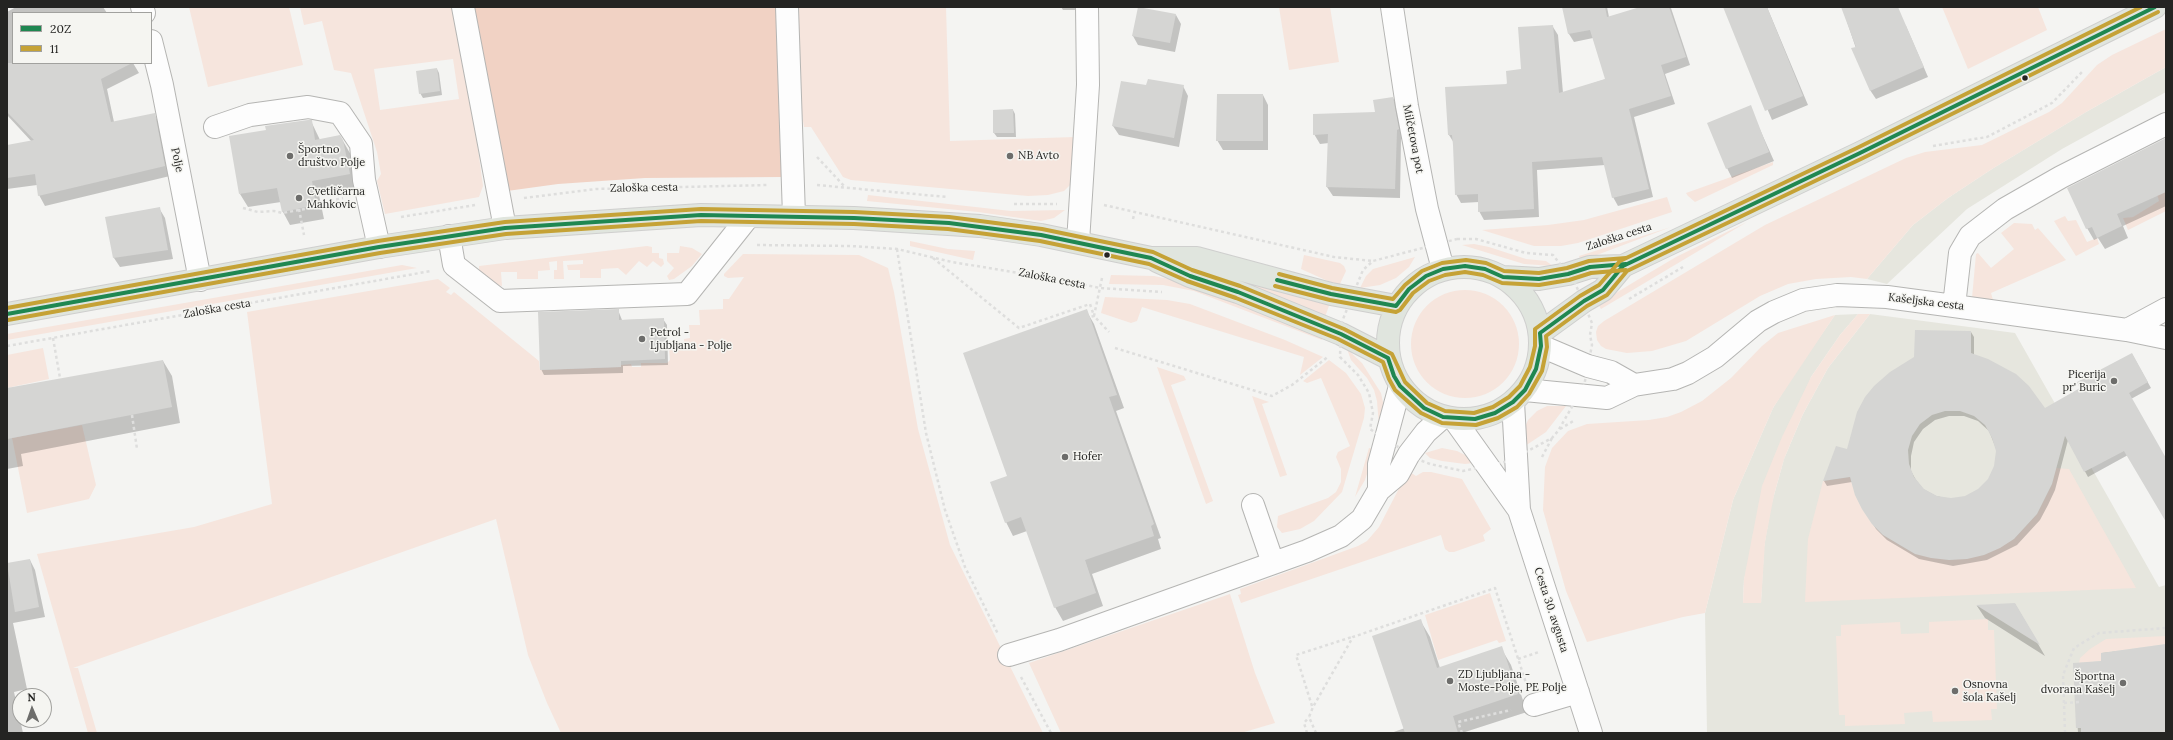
<!DOCTYPE html>
<html>
<head>
<meta charset="utf-8">
<style>
  body { margin:0 }
  #map { position:relative; width:2173px; height:740px; overflow:hidden; background:#f4f4f2; font-family:Lora,serif }
  canvas { display:block }
  .frame { position:absolute; inset:0; border:8px solid #242422; pointer-events:none }
  .legend { position:absolute; left:12px; top:12px; width:140px; height:52px; box-sizing:border-box; background:#f5f5f1; border:1px solid #a1a19e; margin:0; padding:5px 7px; list-style:none; font-size:12px; color:#242422 }
  .legend li { display:flex; align-items:center; gap:8px; height:20px }
  .legend b { width:20px; border:1px solid #a1a19e }
  .north { position:absolute; left:12px; top:688px; width:40px; height:40px; box-sizing:border-box; background:#f5f5f1; border:1px solid #a1a19e; border-radius:50%; rotate:358deg; font-size:11px; font-weight:700; line-height:16px; text-align:center; color:#242422 }
  .north::after { content:''; display:block; margin:auto; width:14px; height:18px; background:#6d6d6b; clip-path:polygon(50% 0,100% 100%,50% 72%,0 100%) }
</style>
</head>
<body>
<div id="map">
<canvas width="2173" height="740"></canvas>
<div class="frame"></div>
<ul class="legend">
<li><b style="height:5px;background:#1f8751"></b>20Z</li>
<li><b style="height:5px;background:#c5a236"></b>11</li>
</ul>
<div class="north">N</div>
</div>
<script>
const g = document.querySelector('canvas').getContext('2d');
g.lineJoin = 'round';
function fillPath(path, color) {
  g.fillStyle = color;
  g.fill(path, 'evenodd');
}
function toPath(rows) {
  const path = new Path2D();
  for (const r of rows) {
    if (r.length === 3) {
      path.moveTo(r[0] + r[2], r[1]);
      path.arc(r[0], r[1], r[2], 0, 2 * Math.PI);
      continue;
    }
    path.moveTo(r[0], r[1]);
    for (let i = 2; i < r.length; i += 2) path.lineTo(r[i], r[i + 1]);
  }
  return path;
}
function strokePath(path, color, width, dash) {
  g.strokeStyle = color;
  g.lineWidth = width;
  g.lineCap = dash ? 'butt' : 'round';
  g.setLineDash(dash || []);
  g.stroke(path);
}
function write(font, color, halo, rows, align = 'center') {
  g.font = font + ' Lora,serif';
  g.lineWidth = 3;
  g.setLineDash([]);
  g.textBaseline = 'middle';
  g.strokeStyle = halo;
  g.fillStyle = color;
  for (const [text, x, y, turn = 0] of rows) {
    g.save();
    g.translate(x, y);
    g.rotate((+turn || 0) * Math.PI / 180);
    g.textAlign = isNaN(turn) ? turn : align;
    if (halo) g.strokeText(text, 0, 0);
    g.fillText(text, 0, 0);
    g.restore();
  }
}
fillPath(toPath([
  [2166,67,2166,92,2062,149,1967,209,1887,284,1867,279,1913,225,1948,198,1992,169,2086,112],
  [1858,314,1840,335,1811,377,1744,579,1743,603,1761,603,1764,547,1771,506,1784,459,1803,414,1828,368,1870,314,2015,333,2159,587,2166,585,2166,733,1707,733,1705,613,1733,500,1773,408,1794,374,1835,315]
]), '#e6e6de');
fillPath(toPath([
  [189,7,289,7,303,65,208,87],
  [300,7,453,7,473,112,483,186,479,197,385,214,377,181,381,174,377,152,351,73,334,70,322,21,304,25],
  [453,59,459,99,380,110,374,69],
  [797,7,946,7,950,141,1075,137,1073,182,1064,191,1048,195,1028,196,851,180,843,177,811,127,804,127,801,109],
  [1279,7,1330,7,1339,62,1289,70],
  [1942,7,2038,7,2047,30,1968,69],
  [2166,29,2166,67,2086,112,1992,169,1948,198,1913,225,1867,279,1851,277,1816,279,1788,284,1760,296,1686,341,1652,351,1627,353,1606,349,1601,346,1597,340,1596,332,1598,326,1604,321,1765,225,1906,158,1925,152,1982,145,2049,112,2062,103,2097,65,2112,55],
  [1773,162,1773,165,1695,202,1688,196,1686,193],
  [2166,182,2166,211,2128,230,2123,218,2133,217,2159,201,2155,188],
  [868,195,1011,211,1065,210,1054,218,1041,221,978,212,867,201],
  [1667,197,1672,212,1578,243,1561,246,1534,246,1482,230,1548,225,1584,220],
  [2065,216,2068,221,2076,220,2087,242,2097,238,2099,244,2076,256,2054,221],
  [1747,222,1601,309,1598,304,1634,282,1676,257],
  [2014,223,2032,224,2035,230,2038,228,2066,260,1991,293,1993,300,1972,298,1976,254,1978,253,1991,268,2014,249,2001,233],
  [1671,227,1581,261,1579,256],
  [910,241,948,249,975,251,973,260,910,246],
  [1474,244,1489,247,1526,259,1546,261,1553,266,1524,264,1462,245],
  [647,246,652,247,652,253,659,253,659,258,663,259,664,264,661,267,653,261,647,267,639,261,626,275,618,268,601,269,601,278,580,278,580,270,568,270,567,265,583,264,583,260,563,261,564,279,554,279,554,270,557,270,557,261,549,262,550,270,538,271,538,279,517,279,517,272,501,272,502,286,492,284,479,271,479,266],
  [680,246,692,248,702,254,692,266,674,279,669,280,667,276,674,268,667,261,667,253,679,253],
  [743,254,859,255,888,268,894,292,918,429,950,545,1043,733,561,733,547,703,528,655,496,519,73,668,78,668,97,733,88,733,37,554,194,527,272,504,247,312,438,279,450,288,446,292,451,295,454,292,539,361,540,370,620,367,621,365,631,364,632,367,641,367,641,363,667,363,670,360,669,348,677,348,677,343,684,342,684,339,690,338,689,325,700,325,699,310,723,309,723,299,729,299,744,277,728,278,724,276,724,274],
  [1304,255,1340,263,1344,266,1346,271,1339,286,1301,269],
  [1415,257,1409,267,1396,278,1380,285,1360,288,1366,276,1373,269],
  [402,265,417,268,7,340,7,334],
  [1111,275,1154,276,1179,281,1324,336,1322,340,1194,291,1163,285,1109,284],
  [1248,282,1330,303,1325,317,1247,284],
  [1465,344,54],
  [1105,297,1167,300,1190,304,1285,340,1323,357,1300,375,1304,357,1142,307,1137,321,1131,323,1101,313],
  [1858,314,1870,314,1828,368,1803,414,1784,459,1774,495,1765,542,1761,603,1743,603,1744,579,1762,486,1782,437,1811,377,1840,335],
  [1835,315,1773,408,1733,500,1705,613,1683,617,1587,642,1566,591,1543,510,1545,467,1552,448,1568,431,1587,424,1649,420,1667,417,1681,412,1702,401,1731,378,1762,346,1778,333],
  [43,348,49,379,7,388,7,355],
  [1347,349,1362,363,1381,393,1384,407,1379,426,1377,401,1374,390,1367,378,1351,360],
  [1329,360,1346,373,1361,394,1365,408,1364,418,1342,492,1314,521,1300,529,1282,533,1277,527,1278,516,1328,498,1336,492,1341,482,1341,469,1336,457,1338,452,1350,446,1321,378,1307,383,1303,381],
  [1157,367,1184,376,1186,380,1171,385,1213,501,1206,504],
  [1252,396,1269,402,1262,404,1287,475,1280,477],
  [1547,406,1566,406,1546,432,1525,446,1524,429,1528,420,1537,411],
  [82,425,96,485,89,499,27,513,12,438],
  [1369,448,1375,450,1365,480,1355,497],
  [1442,448,1457,451,1465,455,1473,463,1465,464,1442,461,1430,458,1425,453],
  [2056,468,2069,469,2136,588,1805,602,1808,539,1823,481,1850,477,1855,495,1862,509,1872,524,1883,535,1915,554,1949,560,1984,555,2014,539,2037,514,2052,484],
  [1408,471,1416,476,1423,472,1431,472,1462,479,1491,529,1483,535,1485,541,1454,552,1449,552,1445,549,1441,535,1241,603,1238,595,1241,594,1240,589,1358,546,1367,541,1379,527],
  [1490,593,1506,641,1499,643,1497,640,1438,660,1425,615],
  [1230,594,1255,673,1275,723,1241,733,1061,733,1029,663],
  [1988,619,1988,630,1994,630,1997,709,1991,709,1992,720,1933,722,1932,711,1904,713,1905,724,1845,726,1845,715,1839,715,1836,636,1841,636,1841,625,1900,622,1901,634,1929,633,1929,622],
  [2166,636,2166,644,2101,653,2101,661,2079,663,2080,658,2090,649,2106,639]
]), '#f6e5dd');
fillPath(toPath([
  [470,7,781,7,782,177,645,178,558,184,507,191]
]), '#f1d2c4');
fillPath(toPath([
  [16,7,103,7,107,13,13,13,13,63,133,63,139,73,107,89,114,122,154,114,160,125,170,176,45,206,39,195,37,185,7,189,7,146,32,142,7,115,7,12],
  [1061,7,1084,7,1081,10,1063,10],
  [1563,7,1607,7,1609,17,1643,7,1671,8,1690,65,1665,74,1675,104,1634,117,1653,197,1618,206,1613,197,1605,165,1537,170,1539,217,1484,220,1479,211,1479,202,1461,203,1456,194,1454,143,1449,135,1522,70,1553,27,1558,35,1563,93,1606,79,1593,38,1574,42,1569,34],
  [1730,7,1767,7,1808,105,1772,120,1725,9],
  [1842,7,1879,7,1906,26,1928,77,1876,99,1870,90],
  [1176,15,1181,24,1175,52,1138,45,1133,36],
  [437,69,439,73,442,95,423,98,420,93],
  [1147,86,1183,86,1188,96,1179,147,1119,135,1113,126],
  [1263,95,1268,105,1268,150,1223,150,1217,140],
  [1393,98,1398,108,1403,138,1401,139,1400,198,1333,196,1327,187,1329,143,1320,144,1314,134,1376,112],
  [1750,107,1774,161,1732,178,1727,168],
  [1013,110,1015,114,1016,137,997,137,994,133],
  [311,121,320,140,343,141,351,155,357,188,319,195,324,219,290,225,283,212,281,202,248,207,240,194],
  [2166,139,2166,206,2123,226,2128,238,2105,249,2098,238,2094,240,2087,228],
  [159,208,165,218,173,259,120,267,114,258,106,218],
  [618,310,622,320,663,319,667,325,668,365,623,366,623,373,544,375,541,369],
  [1086,310,1094,324,1124,408,1116,411,1161,538,1158,539,1161,549,1092,574,1103,606,1063,621,1055,607,1027,531,1013,536,1006,522,1008,477],
  [1971,332,1974,337,1974,355,2045,409,2081,388,2132,354,2151,388,2131,399,2166,460,2166,500,2128,455,2088,477,2068,440,2055,490,2048,505,2040,520,2017,545,1987,560,1953,566,1919,559,1887,540,1876,529,1856,495,1852,482,1827,486,1824,481,1847,450],
  [1949,416,1964,416,1978,421,1989,431,1997,451,1995,466,1989,479,1979,490,1965,497,1951,499,1936,496,1923,489,1916,480,1911,471,1911,456,1914,442,1923,429,1935,420],
  [163,361,172,376,180,423,21,454,23,466,7,469,7,390],
  [30,560,35,570,45,617,13,623,27,689,14,692,23,733,7,733,7,566],
  [2015,604,2045,656,1985,618,1977,606],
  [1420,620,1430,637,1440,668,1501,648,1511,665,1527,712,1462,733,1391,733,1405,728],
  [2166,646,2166,733,2078,733,2074,664,2102,662,2102,653]
]), '#0003');
fillPath(toPath([
  [1138,7,1176,14,1170,43,1132,36],
  [1562,7,1605,7,1607,17,1640,7,1669,7,1686,57,1661,65,1671,96,1629,109,1649,189,1612,198,1602,157,1532,162,1534,209,1478,212,1478,194,1455,195,1453,145,1452,135,1448,135,1445,87,1507,84,1506,71,1521,69,1518,27,1553,25,1559,93,1605,79,1590,30,1568,34],
  [1723,7,1767,7,1803,96,1765,111],
  [1841,7,1898,7,1924,67,1870,91,1851,48,1856,47],
  [7,63,132,63,101,79,111,122,155,113,165,166,38,196,35,174,7,178,7,145,34,140,7,112],
  [437,68,440,91,419,94,416,71],
  [1148,79,1184,85,1174,138,1112,126,1121,81,1146,85],
  [1217,94,1263,94,1263,141,1216,141],
  [1393,97,1399,129,1397,130,1395,189,1326,187,1328,134,1313,135,1313,114,1375,112,1373,100],
  [1751,105,1769,152,1726,169,1707,123],
  [1013,109,1014,133,993,133,993,110],
  [308,120,312,120,315,140,340,135,343,140,350,174,312,181,316,205,282,212,277,188,239,194,229,136,266,130,265,126],
  [2166,138,2166,192,2117,214,2122,226,2097,238,2092,227,2086,229,2067,188],
  [160,207,168,250,113,258,105,217],
  [619,309,619,320,664,318,665,359,621,361,621,367,540,370,538,312],
  [1087,309,1117,395,1109,397,1154,524,1151,526,1154,536,1085,560,1096,593,1054,608,1021,517,1005,523,990,482,1007,476,963,353],
  [1915,330,1971,331,1971,353,1988,359,2016,374,2029,386,2045,408,2080,388,2077,382,2132,353,2148,382,2129,393,2166,458,2166,522,2124,451,2084,472,2065,436,2052,484,2037,514,2014,539,2000,548,1984,555,1967,559,1949,560,1931,558,1915,554,1883,535,1872,524,1862,509,1855,495,1850,477,1823,481,1836,446,1847,449,1857,412,1865,397,1874,386,1890,372,1914,357],
  [1945,411,1960,411,1974,416,1985,425,1992,438,1996,451,1994,466,1988,479,1978,489,1965,496,1951,498,1937,496,1924,489,1914,477,1909,464,1908,450,1912,436,1920,424,1932,415],
  [163,360,172,407,7,439,7,388],
  [30,559,39,607,15,612,7,563],
  [2015,603,2040,645,1976,605],
  [1421,619,1437,668,1502,646,1518,694,1453,716,1458,733,1405,733,1372,636],
  [2166,644,2166,733,2081,733,2081,728,2076,728,2073,663,2101,661,2101,653]
]), '#d5d5d3');
const minor = toPath([
  [142,7,144,13],
  [463,7,505,228],
  [787,7,794,216],
  [1392,7,1407,106,1427,209,1443,269],
  [151,41,162,85,200,280],
  [215,127,250,115,308,107,340,113,361,144,364,180,379,247],
  [449,236,454,265,500,301,687,294,749,216],
  [1078,242,1088,85,1087,7],
  [1954,306,1960,253,1970,236,2005,209,2061,177,2166,124],
  [2127,330,2166,309],
  [1541,346,1588,366,1611,372,1634,385],
  [1525,390,1607,398,1634,385,1673,379,1688,373,1715,357,1758,321,1774,312,1803,300,1837,295,1887,297,1954,306,2127,330,2166,338],
  [1513,402,1519,510,1591,733],
  [1454,419,1519,510],
  [1379,490,1379,464,1400,386],
  [1253,505,1273,563],
  [1009,655,1059,640,1307,551,1341,536,1362,519,1379,490,1398,474,1409,454,1426,432,1443,417],
  [1534,705,1578,692]
]);
const major = toPath([
  [1157,261,1190,276,1238,292,1341,334,1388,358],
  [1464,343,76],
  [1503,277,1539,279,1568,274,1590,267,1623,266,1860,153,2155,7],
  [7,314,379,247,505,228,701,215,854,218,980,226,1041,235,1151,258,1197,258,1331,294,1396,306],
  [1540,333,1584,301,1603,290,1623,266]
]);
strokePath(minor, '#b5b5b3', 24);
strokePath(major, '#cfcfce', 24);
strokePath(toPath([
  [1933,146,1987,137,2052,103,2082,72],
  [817,157,845,187],
  [817,185,947,197],
  [524,198,596,189,768,185],
  [1014,204,1057,204],
  [1104,205,1334,257,1373,261],
  [243,208,258,212,274,211,282,213,317,207,329,201,343,198],
  [299,209,304,235],
  [401,217,475,205],
  [1133,219,1135,211],
  [1457,239,1476,239,1526,253,1553,255,1575,283,1592,323,1590,335,1592,345,1584,386,1558,431,1552,438,1509,461,1463,471,1430,464,1417,459,1370,429,1373,413,1369,393,1358,375,1340,357,1341,324,1363,270,1373,261,1457,239],
  [1609,240,1627,235],
  [757,245,851,246,897,249,952,262,1062,280,1100,288,1162,292],
  [897,249,926,433,945,510,965,567,998,634],
  [933,258,1019,328,1090,304,1094,316,1090,317],
  [1102,278,1094,316,1109,332],
  [1629,299,1683,267],
  [53,338,60,378],
  [7,346,431,271],
  [1115,348,1272,396,1292,385,1329,356],
  [132,415,137,449],
  [1560,429,1575,420],
  [1542,457,1552,438],
  [1518,659,1539,652],
  [1021,677,1051,733],
  [2064,703,2080,702],
  [1312,706,1296,655,1352,637],
  [1307,733,1304,723,1309,717],
  [1316,733,1309,717,1313,707,1353,637,1495,588,1526,683],
  [1462,733,1458,722,1511,710],
  [2065,733,2063,675,2074,648,2099,633,2166,628]
]), '#dededd', 2.5, [3, 3]);
strokePath(minor, '#fdfdfd', 22);
strokePath(major, '#e0e5de', 22);
strokePath(toPath([
  [1277,280,1331,294,1396,306,1409,289,1426,276,1443,269,1465,266,1485,269,1503,277,1539,279,1568,274,1590,267,1626,264],
  [7,314,379,247,505,228,701,215,854,218,949,223,1041,235,1151,258,1190,276,1238,292,1341,334,1388,358,1394,376,1400,386,1424,408,1443,417,1475,419,1495,413,1513,402,1525,390,1536,369,1541,346,1540,333,1584,301,1603,290,1623,266,1860,153,2155,7]
]), '#1f8751', 4);
strokePath(toPath([
  [1275,286,1330,300,1396,312,1400,310,1413,293,1429,281,1445,275,1465,272,1483,275,1502,283,1539,285,1569,280,1591,273,1626,270],
  [8,320,380,253,506,234,701,221,854,224,948,229,1040,241,1149,264,1187,281,1236,298,1338,339,1383,362,1389,379,1395,390,1421,413,1442,423,1476,425,1498,418,1517,407,1529,394,1542,371,1547,347,1546,336,1587,306,1607,295,1627,271,1863,158,2158,12]
]), '#c5a236', 4);
strokePath(toPath([
  [1279,274,1332,288,1393,299,1405,285,1422,271,1442,263,1466,260,1486,263,1504,271,1539,273,1567,268,1589,261,1626,258],
  [7,308,378,241,505,222,701,209,854,212,949,217,1042,229,1153,252,1192,270,1240,286,1344,329,1392,354,1405,382,1427,403,1445,411,1474,413,1493,407,1509,397,1520,386,1530,367,1535,346,1535,329,1580,296,1599,285,1620,261,1857,148,2141,7]
]), '#c5a236', 4);
for (const [x, y, r, color] of [
  [2025,78,3.5,"#242422"],
  [290,156,4,"#6d6d6b"],
  [1010,156,4,"#6d6d6b"],
  [299,198,4,"#6d6d6b"],
  [1107,255,3.5,"#242422"],
  [642,339,4,"#6d6d6b"],
  [2114,381,4,"#6d6d6b"],
  [1065,457,4,"#6d6d6b"],
  [1450,681,4,"#6d6d6b"],
  [2123,683,4,"#6d6d6b"],
  [1955,691,4,"#6d6d6b"]
]) {
  const dot = new Path2D();
  dot.arc(x, y, r, 0, 2 * Math.PI);
  g.fillStyle = color;
  g.fill(dot);
  strokePath(dot, '#f5f5f1', 1.5);
}
write('11px', '#242422', '#f5f5f1', [
  ["Milčetova pot",1413,139,79],
  ["Polje",177,160,78],
  ["Zaloška cesta",644,188,-1],
  ["Zaloška cesta",1619,237,-18],
  ["Zaloška cesta",1052,279,11],
  ["Kašeljska cesta",1926,302,7],
  ["Zaloška cesta",217,309,-10],
  ["Cesta 30. avgusta",1551,610,72]
]);
write('11px', '#242422', '#f5f5f1', [
  ["Športno",298,150],
  ["društvo Polje",298,163],
  ["NB Avto",1018,156],
  ["Cvetličarna",307,192],
  ["Mahkovic",307,205],
  ["Petrol -",650,333],
  ["Ljubljana - Polje",650,346],
  ["Picerija",2106,375,"right"],
  ["pr' Buric",2106,388,"right"],
  ["Hofer",1073,457],
  ["ZD Ljubljana -",1458,675],
  ["Moste-Polje, PE Polje",1458,688],
  ["Športna",2115,677,"right"],
  ["dvorana Kašelj",2115,690,"right"],
  ["Osnovna",1963,685],
  ["šola Kašelj",1963,698]
], 'left');
</script>
</body>
</html>
